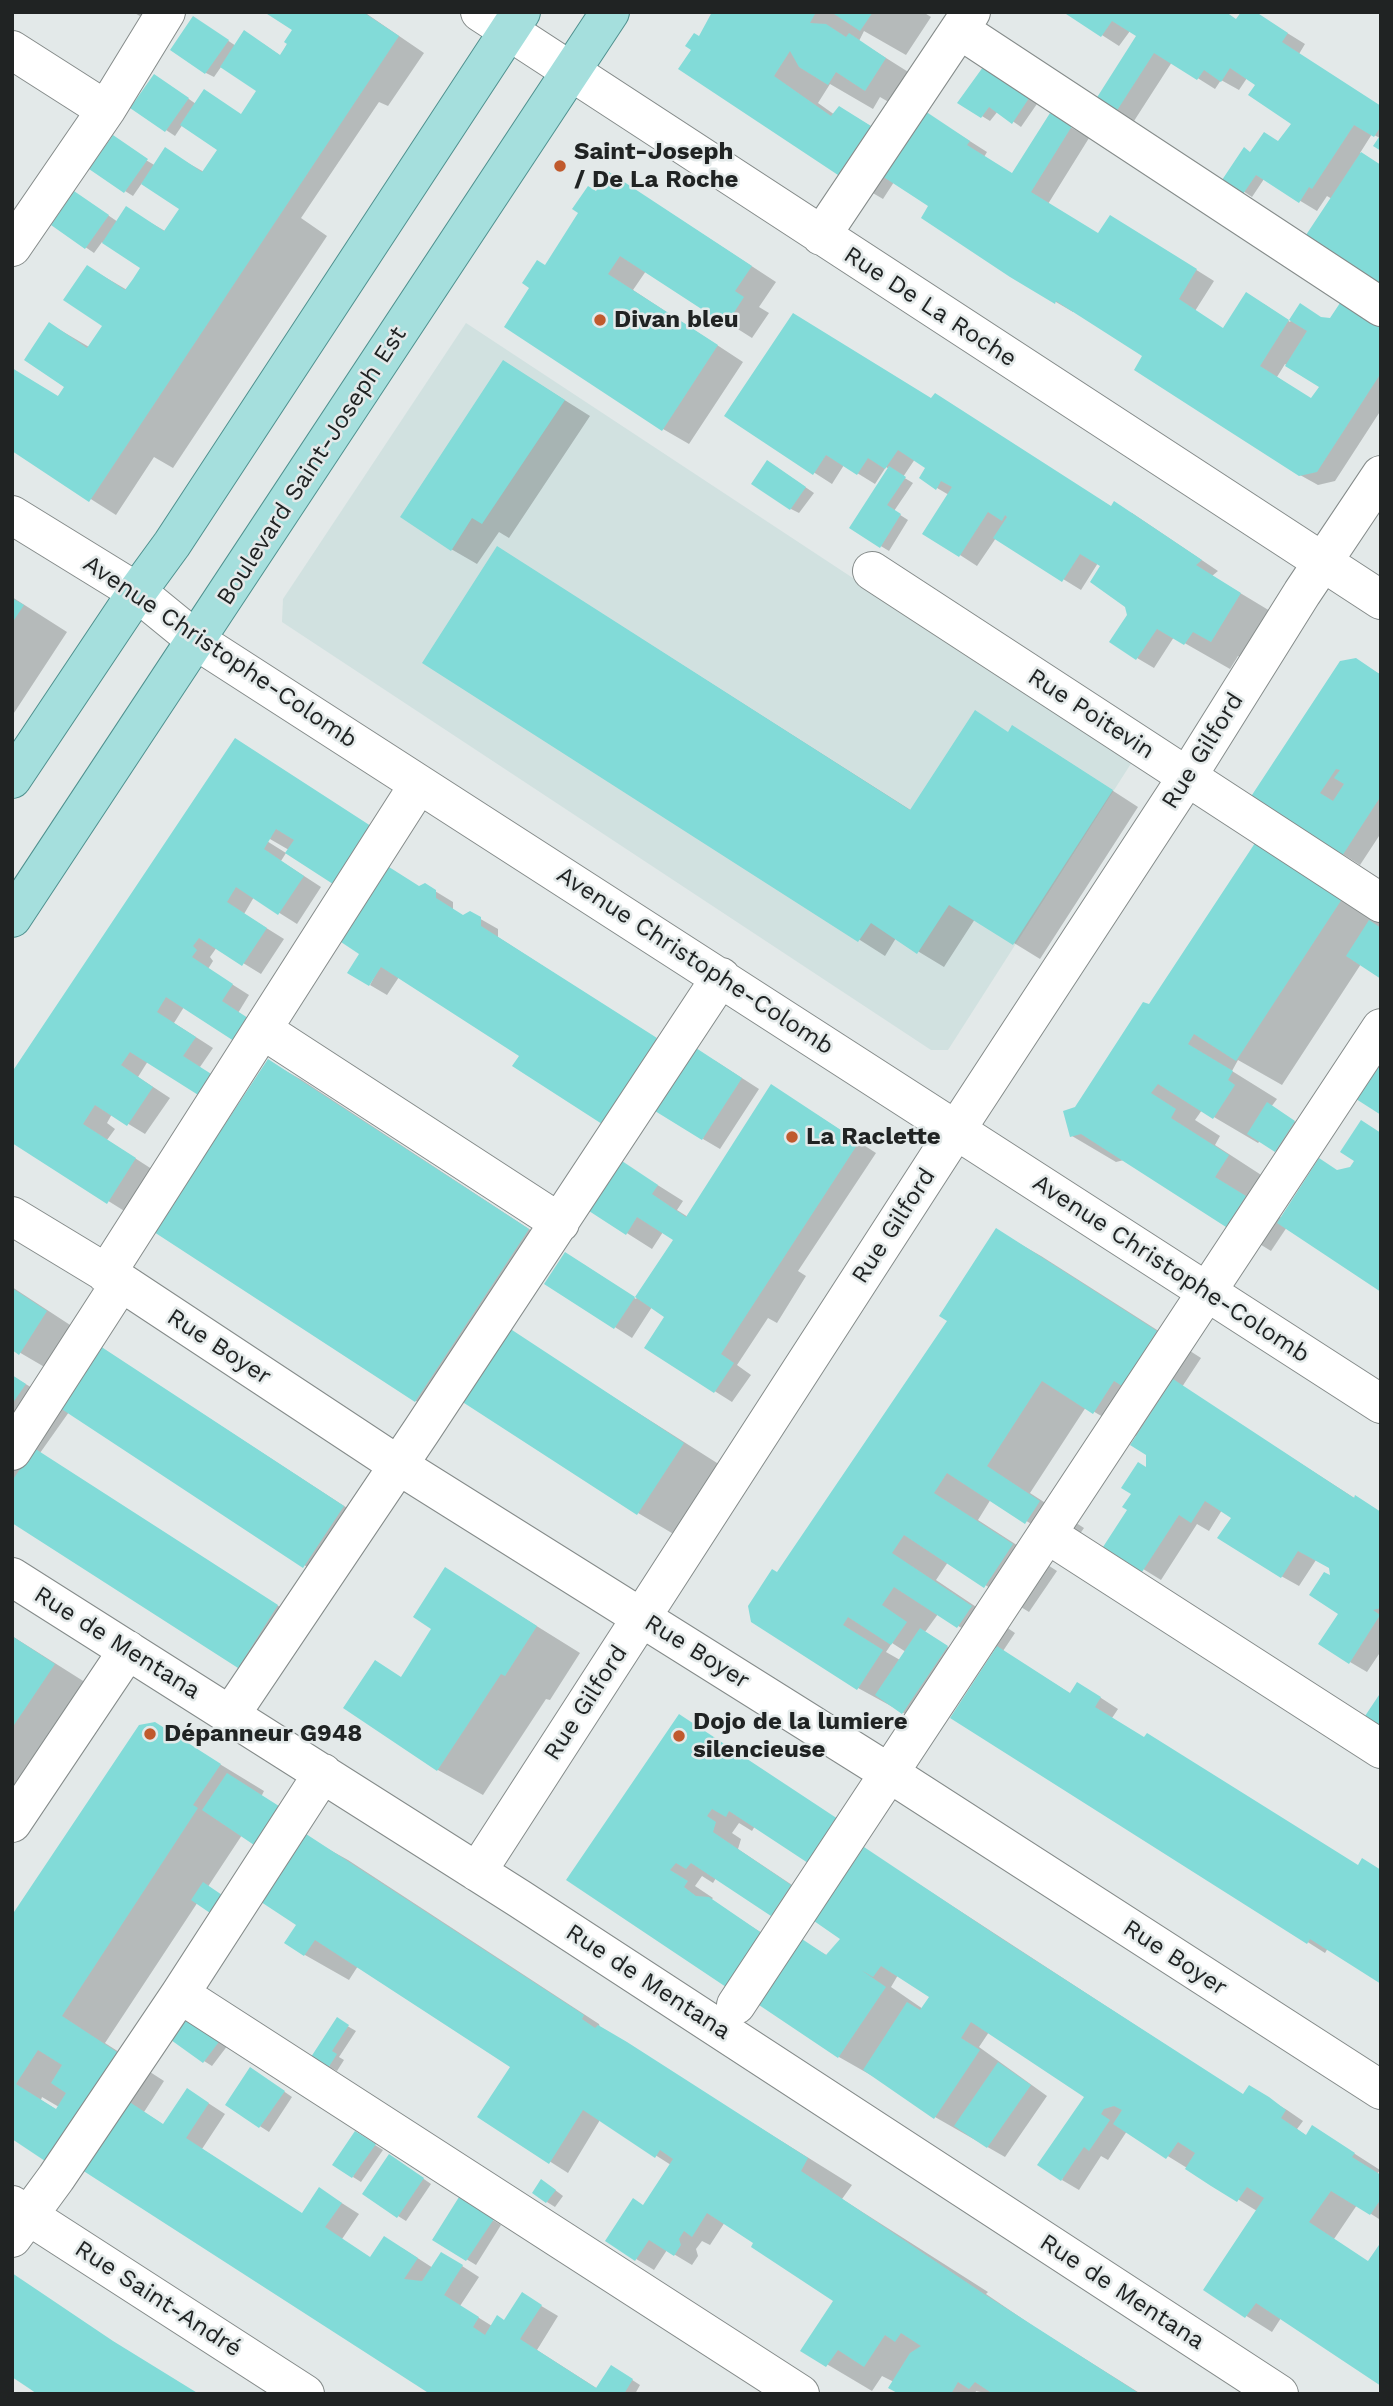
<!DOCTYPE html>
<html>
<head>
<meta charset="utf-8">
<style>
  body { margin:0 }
  #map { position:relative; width:1393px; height:2406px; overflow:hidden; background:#e3e9e9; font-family:"Work Sans",sans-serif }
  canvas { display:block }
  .frame { position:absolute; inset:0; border:14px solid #202323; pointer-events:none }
</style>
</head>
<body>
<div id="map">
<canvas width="1393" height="2406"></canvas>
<div class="frame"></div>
</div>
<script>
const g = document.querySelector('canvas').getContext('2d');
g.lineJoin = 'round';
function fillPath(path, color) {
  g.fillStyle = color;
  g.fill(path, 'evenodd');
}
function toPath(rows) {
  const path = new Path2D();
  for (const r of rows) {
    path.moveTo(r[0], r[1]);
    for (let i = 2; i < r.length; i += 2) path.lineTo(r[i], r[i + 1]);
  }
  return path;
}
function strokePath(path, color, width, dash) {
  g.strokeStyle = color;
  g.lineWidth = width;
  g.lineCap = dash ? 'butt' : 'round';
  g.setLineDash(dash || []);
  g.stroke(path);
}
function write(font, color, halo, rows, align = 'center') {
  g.font = font + ' "Work Sans",sans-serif';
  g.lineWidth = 5;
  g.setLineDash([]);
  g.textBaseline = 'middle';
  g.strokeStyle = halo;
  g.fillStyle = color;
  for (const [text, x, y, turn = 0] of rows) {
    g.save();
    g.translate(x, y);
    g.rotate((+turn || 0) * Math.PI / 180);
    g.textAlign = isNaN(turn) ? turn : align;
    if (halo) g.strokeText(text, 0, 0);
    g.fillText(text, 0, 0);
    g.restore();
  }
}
fillPath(toPath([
  [466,323,1132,762,948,1050,931,1050,282,622,283,599]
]), '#d1e1e0');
fillPath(toPath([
  [133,12,167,12,155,25],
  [268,12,364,12,424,53,388,106,379,102,301,218,327,236,173,468,154,457,116,515,12,449,66,387,50,324,89,347,105,325,88,267,127,290,142,268,102,242,94,253,53,225,83,198,118,222,127,209,165,231,181,208,142,183,133,196,125,191,139,156,156,166,165,150,204,172,220,149,183,124,175,136,133,108,163,81,196,104,243,115,258,90,221,67,214,77,206,73,202,23,236,46,262,43,281,56,294,30],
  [716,12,923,12,931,17,906,55,864,31,859,41,929,85,911,115,880,97,873,109,830,84,818,103,835,115,840,108,884,134,943,124,987,152,984,157,1013,175,1050,115,1089,138,1048,204,1099,235,1128,227,1214,281,1195,311,1224,330,1264,304,1290,322,1301,305,1323,319,1381,330,1381,410,1335,481,1318,485,1300,475,1145,355,1074,310,1073,312,1010,275,931,206,894,182,883,199,839,173,700,38],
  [1285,364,1321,386,1312,400,1277,377],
  [1066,12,1238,20,1263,18,1305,44,1299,54,1381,107,1381,149,1380,138,1372,134,1360,153,1381,166,1332,199,1327,196,1317,211,1264,179,1252,197,1225,179,1251,154,1279,144,1293,124,1257,84,1247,78,1239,90,1221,80,1215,89,1172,62,1134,121,1117,110,1138,36,1130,31,1119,46],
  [983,69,1039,101,1021,127,998,111,990,121,959,102],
  [635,190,776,282,759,307,769,313,752,338,646,271,633,290,743,362,689,444,663,429,546,267,597,193],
  [504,362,590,416,509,538,499,532,477,564,451,549],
  [932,400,1112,507,1132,513,1218,571,1212,576,1285,620,1256,666,1238,656,1230,669,1174,637,1154,668,1137,658,1127,606,1102,565,1098,563,1081,590,996,538,977,566,960,555,949,495,937,488,928,467,915,459,903,477,913,483,894,511,908,520,889,551,851,528,889,469,886,467,875,484,844,465,832,484,726,416],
  [776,467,814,493,799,513,791,509],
  [498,548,912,811,1010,733,1039,743,1138,807,1040,959,975,919,944,967,896,938,885,956,424,662],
  [12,597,67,632,12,716],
  [1356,660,1381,675,1381,833,1360,865,1252,797],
  [235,740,398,844,289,850,263,835,262,838,286,853,281,861,321,887,297,924,254,897,244,914,284,939,261,974,217,947,210,957,213,961,208,969,249,995,238,1013,184,1007,174,1023,213,1048,200,1067,148,1061,138,1077,170,1098,145,1134,112,1114,107,1123,115,1129,107,1140,161,1175,134,1217,12,1141],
  [1300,871,1381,923,1381,977,1361,964,1282,1085,1238,1060,1232,1071,1277,1099,1271,1107,1303,1127,1284,1156,1260,1141,1258,1143,1202,1110,1195,1120,1220,1136,1215,1145,1272,1182,1259,1203,1282,1218,1339,1172,1351,1169,1356,1160,1361,1122,1381,1290,1287,1227,1271,1251,1124,1160,1116,1162,1072,1136,1076,1108,1150,1006],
  [425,885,453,902,453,910,464,917,470,913,498,929,498,937,673,1050,603,1122,521,1056,399,977,387,995,370,985,420,888],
  [714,1060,759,1089,720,1149,703,1139],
  [268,1061,302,1080,561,1250,508,1330,728,1470,682,1539,638,1513,462,1400,449,1420,416,1401,157,1231],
  [789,1097,876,1153,798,1271,806,1276,777,1323,768,1318,737,1365,751,1375,732,1402,646,1348,666,1317,652,1307,632,1338,546,1283,583,1264,636,1299,676,1239,663,1232,652,1249,592,1211,648,1179,683,1201,677,1210,688,1217],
  [996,1230,1041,1256,1201,1358,1182,1387,1356,1499,1381,1513,1381,1651,1367,1672,1350,1662,1331,1568,1316,1560,1299,1586,1281,1576,1233,1518,1222,1510,1209,1531,1197,1524,1161,1580,1106,1546,1129,1510,1147,1470,1148,1454,1137,1437,1086,1407,1030,1493,1084,1528,1070,1548,991,1499,978,1520,1057,1571,1029,1612,948,1562,936,1580,1015,1633,1003,1651,1071,1694,1095,1694,1118,1709,1112,1718,1328,1948,1325,1953,953,1718,997,1649,938,1614,925,1632,955,1652,911,1717,858,1688,778,1574,949,1320],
  [892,1643,906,1652,900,1660,886,1652],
  [12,1287,90,1338,65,1379,12,1348],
  [118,1359,361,1517,321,1576,69,1412,40,1453,294,1616,256,1677,12,1521,12,1376,34,1389],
  [445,1569,580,1653,550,1700,546,1699,483,1795,438,1770,345,1708,402,1678,434,1629],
  [12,1636,99,1691,12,1821],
  [679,1717,755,1826,752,1831,739,1823,732,1833,741,1839,738,1849,816,1901,797,1930,716,1878,713,1883,702,1876,695,1886,713,1898,711,1900,791,1952,569,1879],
  [154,1724,264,1791,242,1835,105,2043,164,2081,144,2112,164,2125,205,2101,225,2114,202,2149,303,2215,337,2200,359,2214,342,2239,371,2258,402,2248,433,2268,459,2264,479,2277,460,2306,492,2326,505,2322,523,2295,558,2316,537,2350,598,2389,620,2372,640,2385,635,2394,433,2394,84,2170,12,2137,12,1920],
  [42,2097,59,2107,57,2110,41,2100],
  [303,1835,348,1860,599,2024,600,2028,852,2185,842,2199,988,2292,986,2294,1036,2328,1141,2394,995,2394,992,2391,990,2394,976,2391,975,2394,902,2394,894,2382,882,2376,872,2391,803,2350,836,2300,725,2222,710,2245,702,2241,696,2249,698,2256,692,2265,667,2250,654,2270,607,2241,644,2206,671,2165,600,2120,568,2173,480,2117,513,2066,358,1966,349,1980,305,1955,298,1925],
  [865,1849,1244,2096,1250,2088,1287,2110,1303,2121,1297,2129,1307,2136,1313,2127,1380,2170,1377,2174,1381,2177,1379,2219,1357,2205,1334,2239,1381,2384,1281,2318,1272,2332,1205,2290,1257,2211,1127,2131,1108,2160,1101,2156,1079,2190,1062,2180,1086,2096,989,2032,979,2047,1047,2096,1005,2157,935,2117,883,2082,839,2057,803,1941,828,1956,842,1938],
  [898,1975,931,1997,923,2009,891,1987],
  [189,2018,228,2045,212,2066,204,2061],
  [337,2020,356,2031,339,2057,344,2060,337,2071,329,2067],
  [259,2074,292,2097,269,2132,227,2105],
  [364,2138,383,2150,361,2182,353,2177],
  [398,2161,431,2184,406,2221,398,2216],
  [550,2186,563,2196,555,2207,547,2202],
  [460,2200,501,2225,476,2265,435,2240]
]), '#0003');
fillPath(toPath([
  [264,12,363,12,399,36,89,502,12,451,12,368,58,396,64,387,24,360,49,322,87,348,102,326,63,300,87,265,125,290,133,279,140,268,102,243,126,206,164,231,179,209,141,184,165,147,202,172,217,150,180,125,204,89,241,114,256,91,220,67,244,30,280,55,287,44,284,42,292,30],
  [712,12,816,12,810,23,826,24,846,37,849,33,886,58,865,91,836,72,828,85,799,67,790,51,774,76,831,116,839,106,871,126,838,175,678,69,691,50,685,46,694,33,699,36],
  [831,12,873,12,860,31],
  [1063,12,1226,12,1236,19,1241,12,1256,12,1288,33,1282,42,1381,106,1381,126,1374,137,1354,125,1312,189,1309,187,1299,203,1256,175,1243,194,1222,180,1244,147,1250,152,1264,132,1278,141,1291,124,1248,95,1255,85,1230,68,1221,82,1204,70,1197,80,1154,53,1116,112,1096,99,1136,36,1112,21,1101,37],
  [193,16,229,40,205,74,170,50],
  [983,67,1031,95,1012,124,989,107,981,118,957,103],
  [154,74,189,98,165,132,130,108],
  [925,111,970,141,967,145,1012,173,1050,113,1072,126,1031,192,1098,233,1110,215,1197,269,1179,299,1223,328,1246,292,1289,320,1260,366,1311,398,1319,387,1285,366,1307,331,1289,320,1300,303,1321,317,1330,318,1340,303,1381,328,1381,373,1317,472,1299,476,1221,426,1134,370,1142,356,1056,301,1055,304,1010,277,921,218,928,206,882,176],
  [1381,134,1381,151,1373,146],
  [113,135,148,159,124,193,89,169],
  [1361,152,1381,165,1381,284,1306,235],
  [609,172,752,266,735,291,744,297,726,325,620,256,608,274,718,345,662,431,504,327,529,288,522,283,537,260,545,265,578,213,572,209,588,186,596,191],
  [74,191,109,215,85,249,51,225],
  [793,313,931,398,935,393,1111,506,1114,501,1202,560,1196,565,1241,593,1211,642,1193,632,1184,645,1157,629,1136,660,1109,642,1127,615,1125,607,1090,582,1100,566,1080,554,1062,582,993,538,1007,517,1005,515,1002,521,988,512,959,557,922,534,952,487,941,481,936,490,919,478,925,468,898,450,885,469,868,458,857,475,826,455,813,475,724,416],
  [503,360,565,400,482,524,472,518,451,551,400,517],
  [767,460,806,487,790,510,751,484],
  [889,466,906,477,887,505,901,514,880,548,849,528],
  [497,546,910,810,975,710,1008,732,1012,725,1113,790,1013,945,949,905,917,954,871,923,858,942,422,663],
  [12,598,24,605,12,623],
  [1356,658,1381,675,1381,800,1379,799,1342,856,1250,798,1340,661],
  [1336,769,1340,770,1334,778,1344,784,1333,801,1320,793],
  [235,738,374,828,336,886,285,853,294,840,276,829,264,849,304,876,278,915,236,887,227,902,267,928,242,966,199,938,193,946,197,950,192,957,233,984,222,1001,251,1020,237,1043,166,997,157,1012,196,1037,183,1056,216,1077,203,1098,130,1052,121,1065,153,1087,127,1126,95,1105,83,1124,136,1158,107,1204,12,1143,12,1072],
  [1255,843,1342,899,1236,1061,1194,1034,1188,1044,1233,1071,1228,1080,1235,1085,1213,1119,1158,1084,1151,1093,1176,1109,1171,1118,1229,1155,1215,1177,1246,1196,1226,1227,1081,1134,1070,1137,1063,1111,1075,1107,1143,1002,1149,1004],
  [389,867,419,886,425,883,436,890,436,898,463,915,470,911,481,917,481,926,657,1038,602,1124,512,1066,519,1056,381,967,369,986,347,973,359,954,341,942],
  [1369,920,1381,928,1381,979,1346,956],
  [696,1048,742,1078,702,1140,655,1111],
  [268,1059,529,1229,415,1402,154,1232],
  [1381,1062,1381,1115,1356,1099],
  [771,1084,859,1142,721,1354,734,1363,714,1393,644,1348,664,1317,635,1297,614,1329,544,1284,565,1252,635,1297,673,1240,637,1217,626,1235,589,1211,622,1161,658,1185,652,1194,686,1217],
  [1267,1102,1295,1121,1275,1152,1247,1134],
  [1361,1120,1381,1133,1381,1292,1277,1223,1319,1158,1337,1170,1350,1167,1354,1161,1340,1152],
  [996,1228,1157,1331,1122,1386,1114,1381,1093,1414,1042,1381,987,1466,1040,1501,1025,1524,947,1473,934,1493,1013,1544,984,1588,904,1535,892,1553,972,1606,957,1628,894,1587,882,1605,907,1622,891,1645,848,1617,843,1625,883,1650,857,1690,751,1622,748,1606,772,1569,777,1572,947,1321,939,1316],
  [12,1288,47,1311,19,1355,12,1350],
  [509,1328,684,1443,637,1515,461,1401],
  [100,1346,344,1506,303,1568,60,1408],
  [12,1375,26,1384,12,1404],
  [1173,1379,1354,1498,1355,1495,1381,1512,1381,1608,1373,1610,1380,1615,1349,1664,1318,1644,1338,1614,1309,1595,1324,1572,1330,1575,1329,1568,1298,1551,1281,1578,1217,1538,1231,1518,1205,1501,1191,1523,1179,1515,1142,1572,1103,1547,1127,1510,1122,1507,1131,1494,1121,1488,1138,1462,1146,1467,1146,1455,1130,1445],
  [34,1448,278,1605,238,1668,12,1523,12,1481],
  [445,1567,537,1626,505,1676,501,1674,437,1771,343,1708,375,1660,401,1677,431,1629,413,1617],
  [920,1628,948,1646,902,1714,875,1695],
  [12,1636,55,1664,12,1728],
  [997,1646,1070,1693,1077,1682,1101,1697,1095,1707,1144,1737,1147,1733,1358,1865,1362,1858,1381,1870,1381,1984,1310,1939,1307,1944,950,1718],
  [1381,1692,1381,1726,1365,1716],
  [679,1714,838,1819,808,1863,729,1811,726,1817,712,1809,707,1816,716,1822,713,1832,791,1885,771,1916,691,1863,686,1869,676,1863,670,1870,688,1881,684,1887,696,1896,709,1897,766,1936,729,1989,566,1880],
  [155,1722,221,1764,193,1805,198,1808,62,2016,120,2054,51,2165,12,2139,12,1915,139,1725],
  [38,2050,62,2065,51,2083,66,2093,56,2109,16,2084],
  [227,1773,282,1808,257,1847,202,1810],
  [303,1832,584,2015,582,2019,595,2028,598,2025,627,2042,808,2158,801,2171,984,2294,1140,2394,993,2394,975,2382,969,2389,958,2382,951,2394,899,2394,888,2388,910,2353,921,2346,901,2333,895,2342,885,2335,864,2367,838,2350,826,2367,800,2351,833,2301,751,2247,753,2243,707,2213,692,2237,684,2231,679,2239,681,2245,674,2256,649,2240,635,2261,605,2241,633,2198,643,2205,673,2159,660,2150,655,2158,583,2110,549,2164,477,2117,510,2067,315,1940,304,1956,284,1943,296,1925,258,1900],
  [864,1847,999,1937,1243,2094,1249,2085,1269,2097,1286,2110,1281,2118,1306,2135,1312,2125,1355,2153,1352,2157,1381,2175,1381,2199,1370,2215,1331,2191,1309,2222,1368,2261,1381,2242,1381,2386,1256,2303,1245,2318,1203,2290,1264,2198,1247,2187,1237,2202,1211,2186,1185,2169,1195,2153,1178,2142,1166,2159,1113,2124,1122,2110,1114,2106,1104,2109,1101,2114,1110,2120,1089,2151,1084,2147,1061,2181,1037,2165,1084,2097,971,2022,961,2038,980,2050,934,2119,863,2070,907,2002,920,2010,929,1997,881,1966,873,1977,861,1970,886,1987,838,2058,759,2005,802,1939,826,1955,840,1939,814,1921],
  [203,1882,225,1897,213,1915,191,1900],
  [188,2016,221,2039,203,2063,171,2040],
  [337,2017,349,2025,332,2051,337,2054,328,2068,311,2057],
  [998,2062,1031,2085,987,2148,954,2126],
  [250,2067,285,2091,259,2128,225,2105],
  [187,2088,209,2103,186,2138,302,2213,319,2187,342,2203,325,2227,370,2257,384,2236,418,2258,404,2279,422,2281,441,2252,463,2265,444,2295,479,2317,473,2327,485,2335,497,2315,504,2320,522,2292,542,2305,520,2339,596,2388,611,2365,633,2379,624,2394,430,2394,82,2170,128,2101,163,2124],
  [355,2131,376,2144,352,2178,332,2165],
  [389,2154,424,2178,397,2218,362,2194],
  [541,2179,556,2190,546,2203,532,2193],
  [459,2197,494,2219,466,2261,432,2240],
  [12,2273,113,2341,199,2394,37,2394,30,2389,12,2377]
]), '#82dbd8');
const minor = toPath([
  [480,12,1381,600],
  [960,30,1381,307],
  [12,50,106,110,166,12],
  [821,236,971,12],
  [12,247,106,110],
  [12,515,137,592,197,641,1381,1404],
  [872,571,1381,903],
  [263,1030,560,1223],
  [12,1216,121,1282,398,1465,889,1773,1381,2090],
  [106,1274,419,784],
  [12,1451,121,1282],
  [1047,1534,1381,1749],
  [12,1577,520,1899,1279,2394],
  [231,1714,422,1430,721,977],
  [12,1823,128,1650],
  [477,1872,956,1130,1187,777,1302,593,1381,475],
  [180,1994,800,2394],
  [736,2005,1381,1028],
  [12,2205,305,2394],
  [12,2238,56,2178,180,1994,323,1773]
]);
const major = toPath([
  [12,779,137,592,172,544,521,12],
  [12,918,610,12]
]);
strokePath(minor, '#858b8a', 40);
strokePath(major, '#4f908e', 40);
strokePath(minor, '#fff', 38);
strokePath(major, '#a5dfdd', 38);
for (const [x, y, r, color] of [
  [560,166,7,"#c05a2d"],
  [600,320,7,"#c05a2d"],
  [792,1137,7,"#c05a2d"],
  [150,1734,7,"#c05a2d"],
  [679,1736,7,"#c05a2d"]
]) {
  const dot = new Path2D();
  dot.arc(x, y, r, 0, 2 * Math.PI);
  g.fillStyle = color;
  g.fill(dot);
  strokePath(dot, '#e3e9e9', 2.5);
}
write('bold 24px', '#202323', '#e3e9e9', [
  ["Saint-Joseph",574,152],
  ["/ De La Roche",574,180],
  ["Divan bleu",614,320],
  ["La Raclette",806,1137],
  ["Dojo de la lumiere",693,1722],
  ["silencieuse",693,1750],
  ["Dépanneur G948",164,1734]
], 'left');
write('24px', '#202323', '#e3e9e9', [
  ["Rue De La Roche",930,307,33],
  ["Boulevard Saint-Joseph Est",312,466,-57],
  ["Avenue Christophe-Colomb",220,652,34],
  ["Rue Poitevin",1091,714,33],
  ["Rue Gilford",1203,751,-58],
  ["Avenue Christophe-Colomb",695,961,33],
  ["Rue Gilford",894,1226,-57],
  ["Avenue Christophe-Colomb",1171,1269,33],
  ["Rue Boyer",219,1347,33],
  ["Rue de Mentana",117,1643,32],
  ["Rue Boyer",697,1652,32],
  ["Rue Gilford",586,1703,-57],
  ["Rue Boyer",1175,1958,33],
  ["Rue de Mentana",648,1982,33],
  ["Rue de Mentana",1122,2292,33],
  ["Rue Saint-André",158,2299,33]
]);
</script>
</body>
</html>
